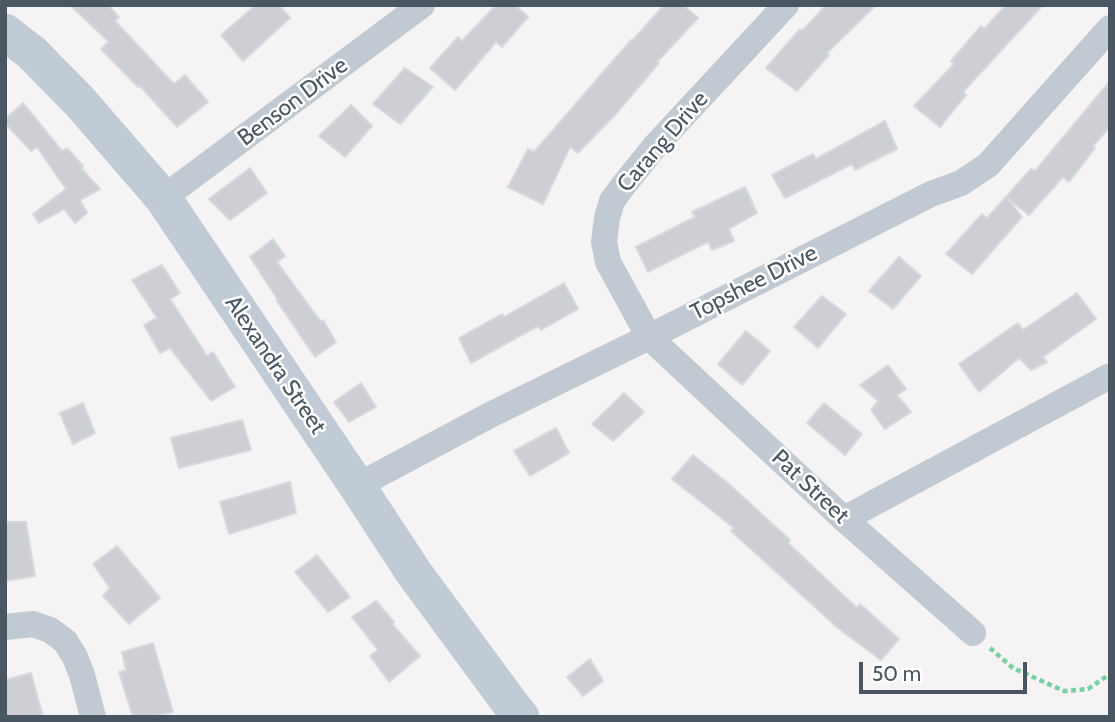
<!DOCTYPE html>
<html>
<head>
<meta charset="utf-8">
<style>
  body { margin:0 }
  #map { position:relative; width:1115px; height:722px; overflow:hidden; background:#f5f3f3; font-family:Cabin,sans-serif }
  canvas { display:block }
  .frame { position:absolute; inset:0; border:7px solid #4a5661; pointer-events:none }
  .scale { position:absolute; left:859px; top:662px; width:168px; height:32px; box-sizing:border-box; border:4px solid #4a5661; border-top:0; padding-left:9px; font-size:21px; line-height:24px; white-space:nowrap; color:#4a5661; -webkit-text-stroke:5px #fff; paint-order:stroke }
</style>
</head>
<body>
<div id="map">
<canvas width="1115" height="722"></canvas>
<div class="frame"></div>
<div class="scale">50 m</div>
</div>
<script>
const g = document.querySelector('canvas').getContext('2d');
g.lineJoin = 'round';
function fillPath(path, color) {
  g.fillStyle = color;
  g.fill(path, 'evenodd');
}
function toPath(rows) {
  const path = new Path2D();
  for (const r of rows) {
    path.moveTo(r[0], r[1]);
    for (let i = 2; i < r.length; i += 2) path.lineTo(r[i], r[i + 1]);
  }
  return path;
}
function strokePath(path, color, width, dash) {
  g.strokeStyle = color;
  g.lineWidth = width;
  g.lineCap = dash ? 'butt' : 'round';
  g.setLineDash(dash || []);
  g.stroke(path);
}
function write(font, color, halo, rows, align = 'center') {
  g.font = font + ' Cabin,sans-serif';
  g.lineWidth = 5;
  g.setLineDash([]);
  g.textBaseline = 'middle';
  g.strokeStyle = halo;
  g.fillStyle = color;
  for (const [text, x, y, turn = 0] of rows) {
    g.save();
    g.translate(x, y);
    g.rotate((+turn || 0) * Math.PI / 180);
    g.textAlign = isNaN(turn) ? turn : align;
    if (halo) g.strokeText(text, 0, 0);
    g.fillText(text, 0, 0);
    g.restore();
  }
}
const building = toPath([
  [70,5,108,5,119,17,115,21,174,84,185,75,208,102,177,127,140,86,138,87,101,49,109,42,70,5],
  [256,5,279,5,290,18,243,61,221,35,256,5],
  [496,5,515,5,528,17,502,47,496,42,455,90,430,68,458,37,462,41,496,5],
  [664,5,683,5,698,18,657,62,659,63,614,116,578,153,570,147,543,204,508,187,528,149,534,152,631,40,632,41,664,5],
  [826,5,876,5,827,53,829,55,797,91,766,68,800,29,802,31,826,5],
  [1006,5,1043,5,963,92,966,95,940,127,914,106,954,64,951,61,981,26,984,29,1006,5],
  [405,68,433,87,400,124,373,104,405,68],
  [1110,81,1110,127,1093,146,1095,148,1069,182,1063,177,1029,215,1007,198,1022,217,972,274,946,254,982,214,987,218,1031,169,1035,171,1110,81],
  [23,103,62,151,67,148,83,166,81,168,100,189,80,200,87,213,75,223,64,209,39,223,33,214,66,189,37,147,31,151,5,123,5,119,23,103],
  [351,105,372,126,345,157,319,136,351,105],
  [885,121,897,149,855,170,852,164,785,198,772,175,813,154,816,159,885,121],
  [250,168,267,193,230,220,209,199,250,168],
  [745,187,757,213,729,229,734,241,712,250,708,242,648,272,636,247,695,217,692,212,745,187],
  [273,239,285,256,277,262,321,322,323,320,336,342,315,357,277,301,278,300,250,257,273,239],
  [899,257,921,276,893,309,869,291,899,257],
  [162,265,180,293,170,299,207,356,213,352,235,387,211,401,170,348,160,353,144,325,157,318,132,280,162,265],
  [564,283,578,309,541,330,538,326,471,363,459,338,502,314,504,317,564,283],
  [1077,293,1096,319,1043,357,1047,362,1031,370,1019,358,979,392,959,364,1018,323,1023,330,1077,293],
  [822,296,846,314,818,348,794,327,822,296],
  [746,331,770,351,742,385,718,364,746,331],
  [888,365,906,389,897,395,911,412,885,429,871,410,878,401,860,385,888,365],
  [361,383,376,407,349,422,334,402,361,383],
  [624,393,644,412,613,441,592,424,624,393],
  [83,403,95,433,73,444,60,413,83,403],
  [824,403,862,434,845,455,807,423,824,403],
  [242,420,251,450,179,468,171,438,242,420],
  [556,428,569,453,530,476,514,451,556,428],
  [693,455,730,485,790,540,788,543,857,608,860,604,899,639,881,660,838,628,731,531,734,528,672,479,693,455],
  [290,482,296,513,229,534,220,502,290,482],
  [5,522,26,522,35,576,5,581,5,522],
  [117,546,160,598,129,624,103,596,110,588,93,564,117,546],
  [317,555,350,597,328,612,295,572,317,555],
  [376,601,394,622,392,624,420,656,389,682,370,656,378,650,352,617,376,601],
  [153,643,173,712,150,717,133,717,119,672,126,670,122,652,153,643],
  [590,659,603,681,583,696,567,677,590,659],
  [31,673,43,717,5,717,5,680,31,673]
]);
fillPath(building, '#cdcfd5');
strokePath(building, '#d7d9de', 2);
strokePath(toPath([
  [990,648,1013,668,1064,691,1088,689,1110,674]
]), '#7ad0a6', 4.5, [5, 3.5]);
strokePath(toPath([
  [786,5,656,145,623,186,612,201,607,218,604,242,608,262,649,337,844,519,973,633],
  [163,198,422,5],
  [357,486,490,415,649,337,931,194,961,183,988,165,1110,28],
  [844,519,1110,376],
  [5,627,33,624,50,630,65,641,75,657,82,675,93,717]
]), '#c1cad2', 26);
strokePath(toPath([
  [5,32,32,53,81,103,163,198,357,486,414,573,512,706,521,717]
]), '#c1cbd6', 37);
write('23px', '#4a5661', '#fff', [
  ["Benson Drive",293,102,-37],
  ["Carang Drive",663,142,-49],
  ["Topshee Drive",754,283,-27],
  ["Alexandra Street",275,365,56],
  ["Pat Street",810,487,43]
]);
</script>
</body>
</html>
